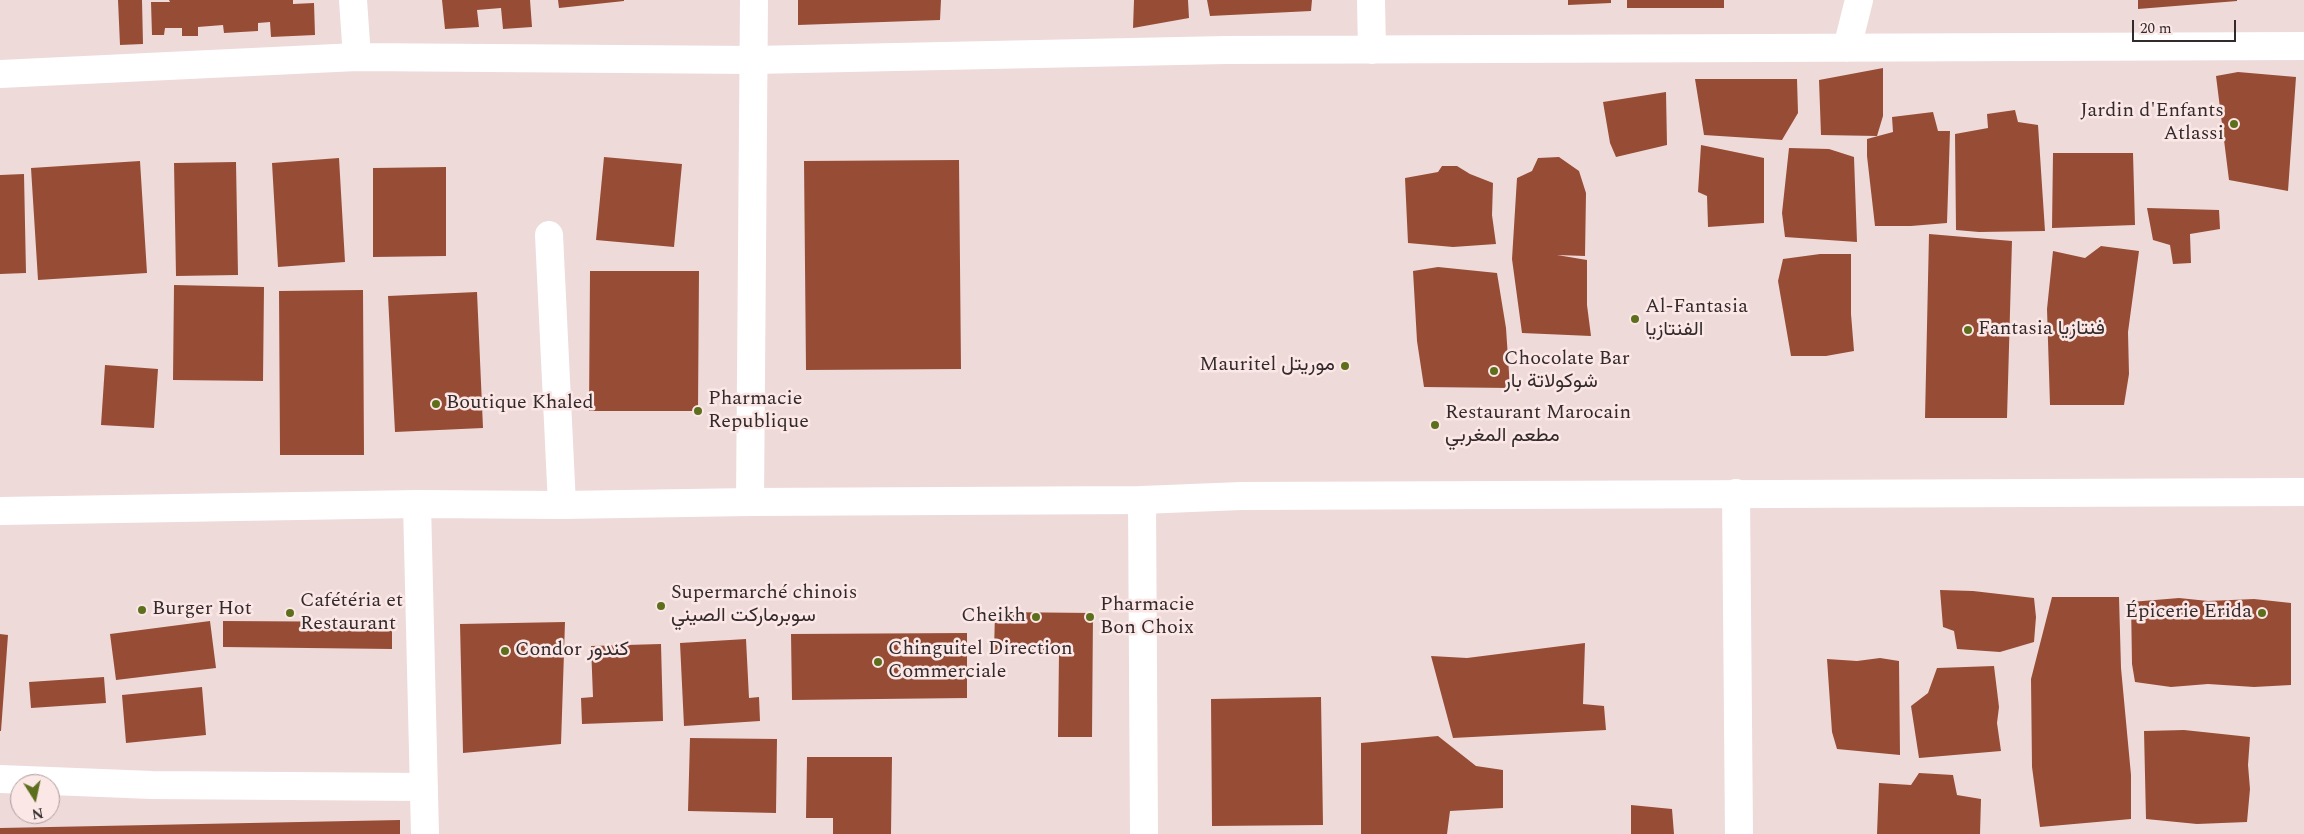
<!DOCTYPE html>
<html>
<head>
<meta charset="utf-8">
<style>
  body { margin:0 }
  #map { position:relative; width:2304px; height:834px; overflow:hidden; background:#efdada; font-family:Spectral,serif }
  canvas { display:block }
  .north { position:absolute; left:10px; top:774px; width:50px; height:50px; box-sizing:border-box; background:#fce7e7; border:1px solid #ac9c9c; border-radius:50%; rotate:170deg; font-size:14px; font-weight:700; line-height:20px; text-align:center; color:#332b2b }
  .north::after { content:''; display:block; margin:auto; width:18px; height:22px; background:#5d6f1c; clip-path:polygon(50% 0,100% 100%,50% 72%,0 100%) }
  .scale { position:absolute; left:2132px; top:20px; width:104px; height:22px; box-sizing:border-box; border:2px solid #332b2b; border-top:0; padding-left:6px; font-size:15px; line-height:18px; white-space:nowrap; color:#332b2b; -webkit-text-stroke:4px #fce7e7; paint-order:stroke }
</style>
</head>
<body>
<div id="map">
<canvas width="2304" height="834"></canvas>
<div class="north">N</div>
<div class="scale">20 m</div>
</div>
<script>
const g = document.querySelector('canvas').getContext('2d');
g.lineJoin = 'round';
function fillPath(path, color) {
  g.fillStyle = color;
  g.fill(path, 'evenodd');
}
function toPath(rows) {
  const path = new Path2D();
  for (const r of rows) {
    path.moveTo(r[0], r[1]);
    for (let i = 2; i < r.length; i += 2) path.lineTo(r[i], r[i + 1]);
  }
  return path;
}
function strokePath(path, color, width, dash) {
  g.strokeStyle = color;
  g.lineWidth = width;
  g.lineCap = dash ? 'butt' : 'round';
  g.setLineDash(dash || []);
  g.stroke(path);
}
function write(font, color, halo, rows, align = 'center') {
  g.font = font + ' Spectral,Vazirmatn,serif';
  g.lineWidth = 5;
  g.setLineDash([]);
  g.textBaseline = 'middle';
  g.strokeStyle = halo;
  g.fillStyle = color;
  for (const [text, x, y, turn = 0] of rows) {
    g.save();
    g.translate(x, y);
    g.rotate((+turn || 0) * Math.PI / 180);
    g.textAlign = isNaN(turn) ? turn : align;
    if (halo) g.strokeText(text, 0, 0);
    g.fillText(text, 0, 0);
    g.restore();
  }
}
fillPath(toPath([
  [118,0,142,0,143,44,120,45],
  [169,0,293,0,293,4,314,3,315,35,271,37,270,22,258,23,258,31,224,33,223,25,198,27,198,36,182,36,182,28,165,28,164,35,152,35,151,2,170,2],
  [442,0,530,0,532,27,503,29,501,8,477,10,479,27,445,29],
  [558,0,624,0,624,1,559,8],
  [798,0,941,0,940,20,798,25],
  [1134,0,1188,0,1189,18,1133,28],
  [1207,0,1312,0,1311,11,1210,16],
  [1568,0,1611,0,1611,3,1568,5],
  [1627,0,1724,0,1724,8,1627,8],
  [2138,0,2237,0,2237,1,2138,9],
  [1883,68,1883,116,1877,136,1821,135,1819,80],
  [2238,72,2296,77,2288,191,2229,180,2216,76],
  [1695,79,1797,79,1798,113,1782,140,1704,135],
  [1666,92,1667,145,1616,157,1610,143,1603,102],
  [2015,110,2018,122,2038,125,2045,231,1979,232,1956,230,1955,134,1988,128,1987,114],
  [1933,112,1938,131,1950,131,1947,223,1911,226,1875,226,1867,156,1867,139,1893,132,1892,117],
  [1701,145,1764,158,1764,223,1708,227,1707,196,1698,192],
  [1789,148,1829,149,1854,157,1857,242,1785,237,1782,213],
  [2053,153,2133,153,2135,225,2052,228],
  [604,157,682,164,674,247,596,240],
  [1559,157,1579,171,1586,193,1585,256,1557,255,1587,260,1587,305,1591,336,1522,333,1512,259,1517,178,1532,171,1538,158],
  [339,158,345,262,278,267,272,163],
  [959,160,961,369,806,370,804,161],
  [140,161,147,273,38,280,31,168],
  [236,162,238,275,176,276,174,163],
  [1442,166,1457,166,1470,174,1493,183,1492,215,1496,244,1453,247,1408,243,1405,178,1438,172],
  [446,167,446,256,373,257,373,168],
  [24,174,26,273,0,274,0,175],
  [2147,208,2219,210,2220,229,2190,234,2191,263,2173,264,2170,245,2153,240],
  [1929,234,2012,241,2007,418,1925,418],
  [2101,246,2139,251,2128,332,2129,374,2124,405,2050,405,2047,309,2053,251,2085,258],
  [1820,254,1851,254,1851,314,1854,351,1826,356,1791,356,1778,281,1783,259],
  [1438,267,1497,273,1506,328,1510,388,1424,387,1417,341,1413,271],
  [590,271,699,271,698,411,589,411],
  [174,285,264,287,263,381,173,380],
  [363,290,364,455,280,455,279,291],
  [477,292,483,428,395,432,388,296],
  [105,365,158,369,154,428,101,425],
  [1940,590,1973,591,2034,598,2036,617,2034,642,2000,652,1957,649,1954,631,1943,627],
  [2052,597,2119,597,2121,668,2131,775,2131,819,2040,827,2032,767,2031,679],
  [2179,598,2208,601,2254,599,2291,603,2291,685,2254,687,2208,684,2171,687,2135,682,2132,664,2131,602],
  [995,612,1093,613,1092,737,1058,737,1059,653,994,652],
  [210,621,216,668,116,680,110,634],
  [223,621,392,622,392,649,223,647],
  [565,622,561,744,463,753,460,624],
  [967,633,967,698,792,700,791,634],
  [0,634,8,635,1,731,0,731],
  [746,639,749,698,759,697,760,721,684,726,680,643],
  [1585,643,1583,704,1604,706,1606,730,1453,738,1431,656,1467,658],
  [661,644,663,721,582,724,581,698,593,697,591,646],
  [1880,658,1899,661,1900,755,1837,749,1832,732,1827,659,1857,661],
  [1994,666,1999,707,1997,723,2001,751,1919,758,1911,706,1928,693,1937,668],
  [104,677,106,703,31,708,29,682],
  [202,687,206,735,126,743,122,695],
  [1321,697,1323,825,1212,826,1211,699],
  [2184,730,2250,737,2248,765,2250,789,2247,822,2197,824,2146,819,2144,731],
  [1438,736,1476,766,1503,770,1503,808,1450,811,1447,834,1361,834,1361,743],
  [690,738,777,739,776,813,688,811],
  [807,757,892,757,891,834,833,834,833,818,806,818],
  [1919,773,1953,775,1957,795,1981,799,1980,834,1877,834,1879,783,1911,785],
  [1631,805,1672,809,1674,834,1631,834],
  [400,820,400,834,0,834,0,828]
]), '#974d35');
strokePath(toPath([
  [353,0,357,57],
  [1371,0,1372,50],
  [1847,48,1859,0],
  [0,74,357,57,754,60,1226,50,2304,46],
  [549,235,562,505],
  [1736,493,1739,834],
  [1142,500,1144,834],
  [750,502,754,0],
  [417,504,425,834],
  [0,779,152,785,424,787]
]), '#fff', 28);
strokePath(toPath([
  [0,511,417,504,562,505,750,502,1142,500,1241,496,2304,492]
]), '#fff', 28);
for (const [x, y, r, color] of [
  [2234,124,5,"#5d6f1c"],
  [1635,319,5,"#5d6f1c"],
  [1968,330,5,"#5d6f1c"],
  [1345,366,5,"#5d6f1c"],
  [1494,371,5,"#5d6f1c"],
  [436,404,5,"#5d6f1c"],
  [698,411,5,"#5d6f1c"],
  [1435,425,5,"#5d6f1c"],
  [661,606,5,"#5d6f1c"],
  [142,610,5,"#5d6f1c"],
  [290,613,5,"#5d6f1c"],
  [2262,613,5,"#5d6f1c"],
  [1036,617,5,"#5d6f1c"],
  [1090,617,5,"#5d6f1c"],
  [505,651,5,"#5d6f1c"],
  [878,662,5,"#5d6f1c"]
]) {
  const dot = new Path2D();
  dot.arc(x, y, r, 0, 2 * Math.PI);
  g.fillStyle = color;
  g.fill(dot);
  strokePath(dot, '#fce7e7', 2);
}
write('20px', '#332b2b', '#fce7e7', [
  ["Jardin d'Enfants",2224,112,"right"],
  ["Atlassi",2224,135,"right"],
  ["Al-Fantasia",1645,308],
  ["الفنتازيا",1645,331],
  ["Fantasia فنتازيا",1978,330],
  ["Chocolate Bar",1504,360],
  ["شوكولاتة بار",1504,383],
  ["Mauritel موريتل",1335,366,"right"],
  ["Pharmacie",708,400],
  ["Republique",708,423],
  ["Boutique Khaled",446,404],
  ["Restaurant Marocain",1445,414],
  ["مطعم المغربي",1445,437],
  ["Supermarché chinois",671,594],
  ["سوبرماركت الصيني",671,617],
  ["Cafétéria et",300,602],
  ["Restaurant",300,625],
  ["Pharmacie",1100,606],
  ["Bon Choix",1100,629],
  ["Burger Hot",152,610],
  ["Épicerie Erida",2252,613,"right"],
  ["Cheikh",1026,617,"right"],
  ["Chinguitel Direction",888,650],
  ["Commerciale",888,673],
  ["Condor كندور",515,651]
], 'left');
</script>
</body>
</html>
